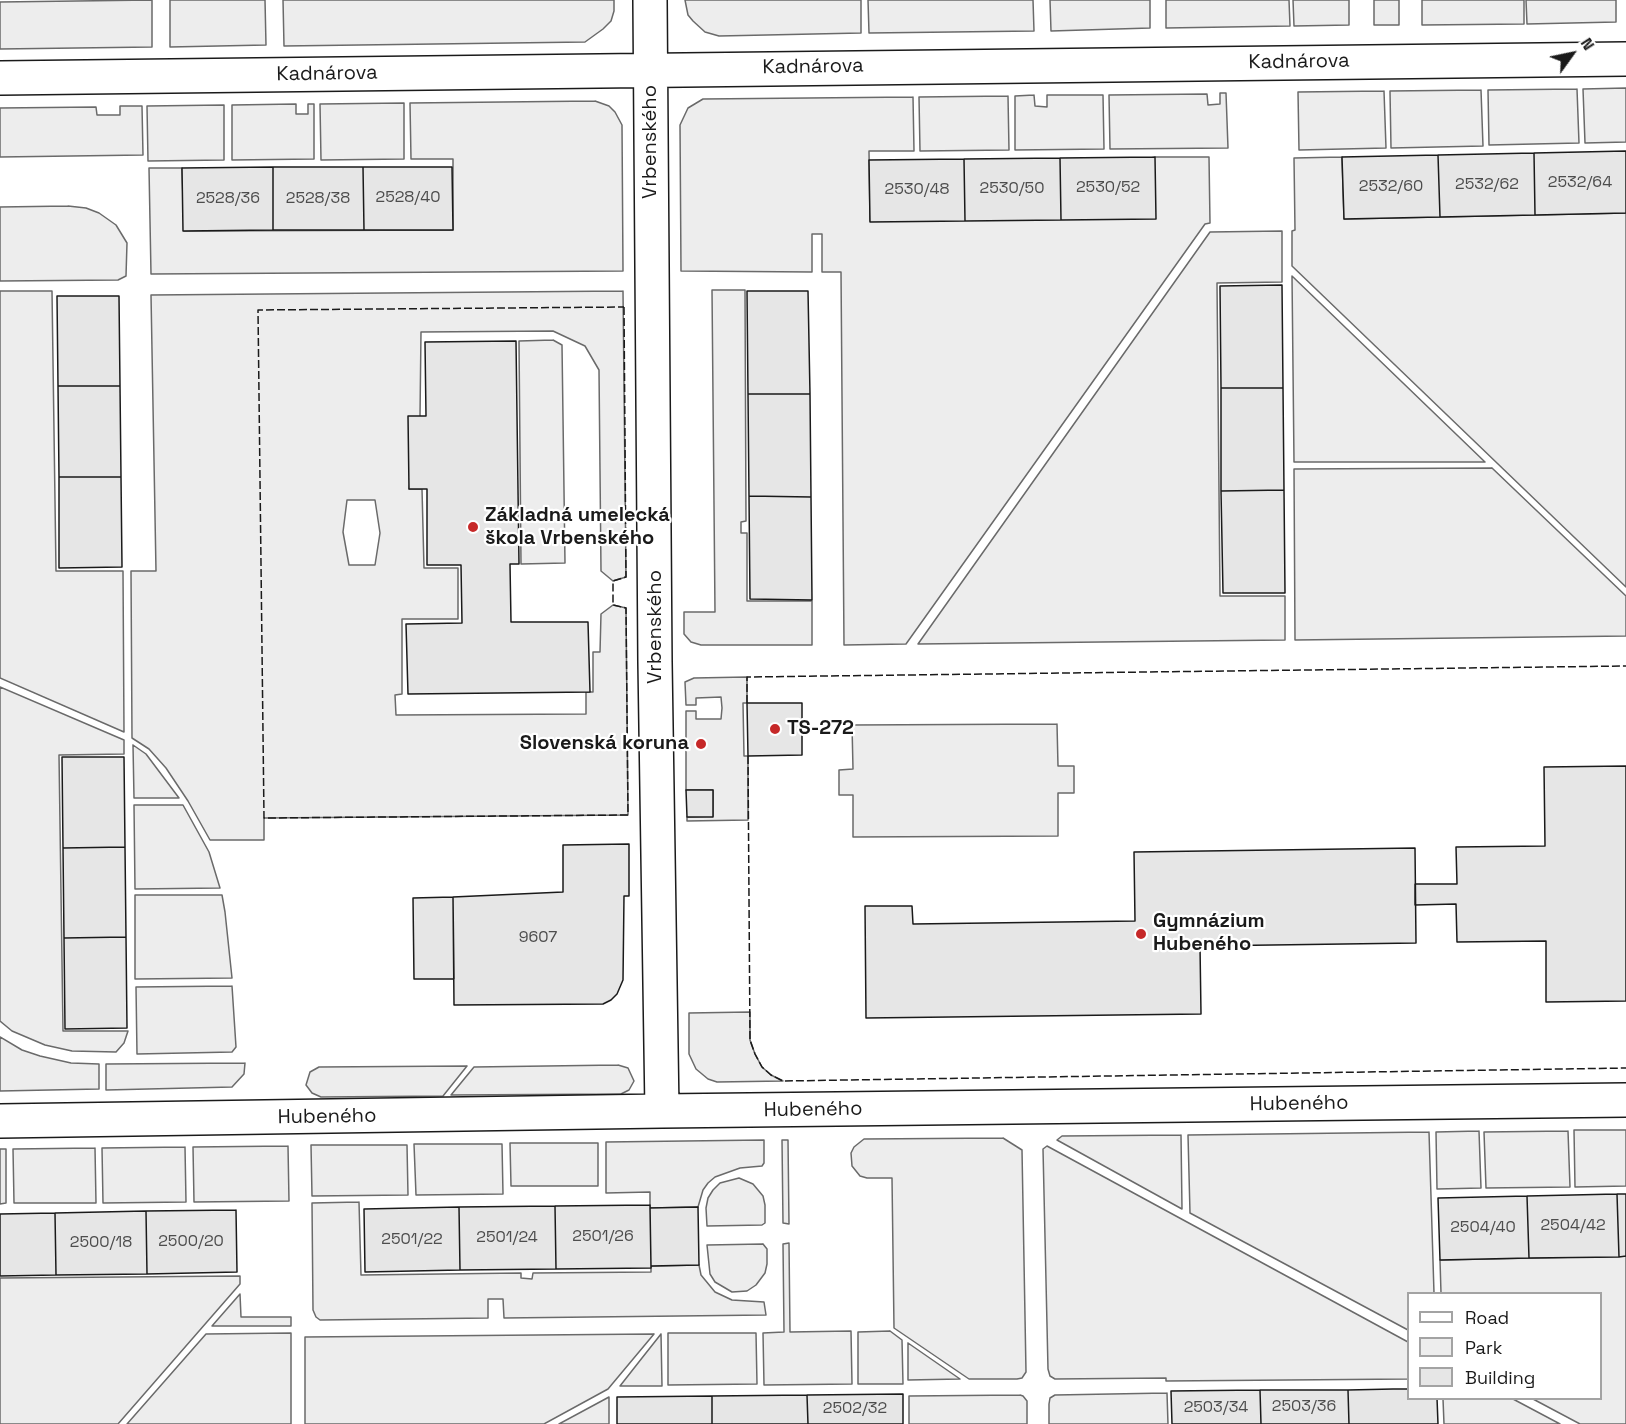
<!DOCTYPE html>
<html>
<head>
<meta charset="utf-8">
<style>
  body { margin:0 }
  #map { position:relative; width:1626px; height:1424px; overflow:hidden; background:#fff; font-family:"Space Grotesk",sans-serif }
  canvas { display:block }
  .legend { position:absolute; left:1407px; top:1292px; width:195px; height:108px; box-sizing:border-box; background:#fff; border:2px solid #a3a3a3; margin:0; padding:8px 10px; list-style:none; font-size:18px; color:#1a1a1a }
  .legend li { display:flex; align-items:center; gap:12px; height:30px }
  .legend b { width:30px; border:2px solid #a3a3a3 }
  .north { position:absolute; left:1542px; top:24px; width:60px; height:60px; -webkit-text-stroke:4px #fff; paint-order:stroke; rotate:57deg; font-size:16px; font-weight:700; line-height:24px; text-align:center; color:#1a1a1a }
  .north::after { content:''; display:block; margin:auto; width:21px; height:27px; background:#1a1a1a; clip-path:polygon(50% 0,100% 100%,50% 72%,0 100%) }
</style>
</head>
<body>
<div id="map">
<canvas width="1626" height="1424"></canvas>
<ul class="legend">
<li><b style="height:8px;background:#fff"></b>Road</li>
<li><b style="height:16px;background:#ededed"></b>Park</li>
<li><b style="height:16px;background:#e6e6e6"></b>Building</li>
</ul>
<div class="north">N</div>
</div>
<script>
const g = document.querySelector('canvas').getContext('2d');
g.lineJoin = 'round';
function fillPath(path, color) {
  g.fillStyle = color;
  g.fill(path, 'evenodd');
}
function toPath(rows) {
  const path = new Path2D();
  for (const r of rows) {
    path.moveTo(r[0], r[1]);
    for (let i = 2; i < r.length; i += 2) path.lineTo(r[i], r[i + 1]);
  }
  return path;
}
function strokePath(path, color, width, dash) {
  g.strokeStyle = color;
  g.lineWidth = width;
  g.lineCap = dash ? 'butt' : 'round';
  g.setLineDash(dash || []);
  g.stroke(path);
}
function write(font, color, halo, rows, align = 'center') {
  g.font = font + ' "Space Grotesk",sans-serif';
  g.lineWidth = 4.5;
  g.setLineDash([]);
  g.textBaseline = 'middle';
  g.strokeStyle = halo;
  g.fillStyle = color;
  for (const [text, x, y, turn = 0] of rows) {
    g.save();
    g.translate(x, y);
    g.rotate((+turn || 0) * Math.PI / 180);
    g.textAlign = isNaN(turn) ? turn : align;
    if (halo) g.strokeText(text, 0, 0);
    g.fillText(text, 0, 0);
    g.restore();
  }
}
const green = toPath([
  [152,0,152,47,0,49,0,2,152,0],
  [170,0,265,0,266,45,170,47,170,0],
  [283,0,614,0,614,11,611,21,603,29,585,42,284,46,283,0],
  [685,0,861,0,861,33,719,36,705,32,693,21,688,15,685,0],
  [868,0,1033,0,1034,31,869,33,868,0],
  [1050,0,1150,0,1150,28,1051,31,1050,0],
  [1166,0,1289,0,1290,26,1166,28,1166,0],
  [1293,0,1349,0,1349,25,1294,26,1293,0],
  [1374,0,1399,0,1399,25,1374,25,1374,0],
  [1422,0,1524,0,1524,24,1422,25,1422,0],
  [1526,0,1616,0,1616,22,1527,24,1526,0],
  [1626,88,1626,142,1585,143,1583,89,1626,88],
  [1577,89,1579,143,1489,145,1488,90,1577,89],
  [1481,90,1483,146,1391,148,1390,91,1481,90],
  [1384,91,1386,148,1299,150,1298,92,1384,91],
  [1220,93,1226,93,1228,148,1110,149,1109,95,1207,94,1208,105,1220,104,1220,93],
  [1034,95,1035,106,1047,107,1047,95,1103,95,1104,149,1015,150,1015,96,1034,95],
  [1008,96,1009,150,920,151,919,97,1008,96],
  [913,97,914,151,869,151,870,221,1155,157,1209,157,1210,223,1205,224,906,644,844,645,841,272,822,272,822,234,812,234,812,272,681,271,680,125,688,108,703,99,913,97],
  [595,101,609,106,615,112,622,125,623,271,151,274,149,168,182,168,184,231,453,230,453,159,411,159,410,103,595,101],
  [404,103,404,159,321,160,320,104,404,103],
  [296,104,296,114,308,114,308,104,314,104,314,159,232,160,232,105,296,104],
  [224,105,224,160,148,161,147,106,224,105],
  [120,106,142,106,143,155,0,157,0,108,96,107,97,115,120,115,120,106],
  [1342,157,1344,219,1626,213,1626,587,1292,266,1292,231,1295,230,1294,158,1342,157],
  [68,206,86,208,99,213,116,225,127,243,126,276,118,280,0,281,0,207,68,206],
  [1282,231,1282,282,1217,283,1220,596,1285,596,1285,640,918,644,1210,232,1282,231],
  [1292,276,1485,462,1294,462,1292,276],
  [712,290,745,290,746,521,741,522,741,533,747,533,747,601,812,601,812,645,701,645,691,642,684,634,684,612,715,612,712,290],
  [0,291,52,291,56,571,123,571,124,732,0,678,0,291],
  [623,291,626,577,613,581,601,571,599,370,585,346,553,331,421,332,420,416,409,489,422,489,424,568,458,568,458,619,402,619,402,694,395,695,396,715,586,714,586,692,593,692,593,652,600,652,601,614,613,605,626,608,628,815,264,818,264,840,210,840,188,801,166,768,149,749,132,738,131,571,156,571,151,295,623,291],
  [347,500,375,500,380,533,375,565,349,565,343,532,347,500],
  [553,340,562,345,565,563,521,564,519,341,553,340],
  [1492,468,1626,596,1626,636,1295,640,1294,469,1492,468],
  [747,677,747,703,743,703,744,756,748,756,748,820,687,821,687,817,713,816,713,790,686,790,686,711,696,711,696,719,721,719,722,708,721,697,696,698,696,705,686,705,685,682,694,678,747,677],
  [0,687,124,740,124,754,59,755,63,1031,128,1031,124,1043,116,1052,72,1051,45,1045,12,1031,0,1021,0,687],
  [1057,724,1058,766,1074,766,1074,793,1058,793,1058,836,853,837,853,795,839,795,839,770,853,769,852,725,1057,724],
  [133,745,146,754,179,798,134,798,133,745],
  [134,805,183,805,209,852,220,888,135,889,134,805],
  [135,895,222,895,225,912,232,978,135,979,135,895],
  [232,986,236,1047,232,1052,137,1054,136,987,232,986],
  [750,1012,750,1040,755,1054,762,1067,771,1075,783,1081,717,1082,708,1079,696,1069,689,1054,689,1013,750,1012],
  [0,1037,22,1050,40,1056,71,1063,99,1064,99,1089,0,1091,0,1037],
  [245,1063,244,1074,232,1087,106,1090,106,1064,245,1063],
  [618,1065,628,1068,634,1081,629,1090,621,1094,451,1095,474,1067,618,1065],
  [467,1066,443,1096,321,1097,312,1093,306,1085,310,1072,319,1067,467,1066],
  [1574,1130,1626,1130,1626,1186,1575,1187,1574,1130],
  [1479,1131,1481,1188,1437,1189,1436,1132,1479,1131],
  [1568,1131,1570,1187,1486,1188,1484,1132,1568,1131],
  [1429,1132,1434,1293,1408,1294,1408,1330,1190,1213,1188,1135,1429,1132],
  [1181,1135,1182,1209,1057,1140,1062,1136,1181,1135],
  [1003,1138,1022,1150,1026,1372,1022,1378,1017,1379,969,1379,894,1328,892,1178,867,1178,860,1176,852,1166,851,1153,854,1147,864,1139,1003,1138],
  [764,1140,764,1163,762,1166,740,1168,715,1177,708,1183,703,1190,698,1207,650,1208,650,1192,606,1193,606,1142,764,1140],
  [782,1140,788,1140,789,1224,783,1223,782,1140],
  [510,1143,598,1143,598,1186,511,1186,510,1143],
  [414,1144,502,1144,503,1194,416,1195,414,1144],
  [311,1145,407,1145,408,1195,312,1196,311,1145],
  [288,1146,289,1201,194,1202,193,1147,288,1146],
  [1047,1146,1408,1342,1408,1379,1166,1381,1166,1378,1055,1379,1050,1376,1048,1369,1043,1149,1047,1146],
  [185,1147,186,1202,103,1203,102,1148,185,1147],
  [95,1148,96,1203,14,1203,13,1149,95,1148],
  [0,1149,6,1149,6,1203,0,1204,0,1149],
  [739,1178,753,1184,763,1196,765,1205,765,1223,762,1225,707,1226,706,1208,708,1198,713,1190,720,1183,739,1178],
  [359,1202,361,1275,521,1273,521,1278,532,1279,533,1273,651,1272,651,1266,699,1265,701,1275,715,1292,732,1300,764,1302,766,1315,504,1318,503,1299,488,1299,488,1318,320,1320,316,1317,313,1310,312,1203,359,1202],
  [789,1243,790,1332,851,1331,852,1384,764,1385,763,1333,784,1332,783,1244,789,1243],
  [763,1244,767,1249,767,1264,765,1273,756,1285,747,1291,732,1292,715,1282,710,1274,707,1245,763,1244],
  [1626,1256,1626,1424,1580,1424,1533,1399,1600,1398,1600,1294,1441,1293,1440,1260,1626,1256],
  [240,1276,240,1284,118,1424,0,1424,0,1278,240,1276],
  [240,1294,241,1317,291,1317,291,1326,212,1326,240,1294],
  [890,1331,902,1340,903,1384,858,1384,858,1332,890,1331],
  [291,1333,291,1424,127,1424,206,1334,291,1333],
  [668,1333,756,1333,757,1384,668,1385,668,1333],
  [654,1334,608,1389,544,1424,305,1424,305,1337,654,1334],
  [661,1334,662,1386,620,1386,642,1358,661,1334],
  [908,1343,960,1379,908,1380,908,1343],
  [1167,1393,1168,1424,1049,1424,1049,1404,1050,1398,1055,1395,1167,1393],
  [1020,1395,1023,1396,1027,1401,1027,1424,909,1424,909,1396,1020,1395],
  [609,1397,609,1424,559,1424,609,1397],
  [1443,1399,1513,1399,1560,1424,1444,1424,1443,1399]
]);
fillPath(green, '#ededed');
strokePath(green, '#6a6a6a', 1.5);
const building = toPath([
  [1626,151,1626,213,1535,215,1534,153,1626,151],
  [1534,153,1535,215,1440,217,1438,155,1534,153],
  [1438,155,1440,217,1344,219,1342,157,1438,155],
  [1155,157,1156,219,1061,220,1060,158,1155,157],
  [1060,158,1061,220,965,221,964,159,1060,158],
  [964,159,965,221,870,222,869,160,964,159],
  [273,167,273,230,183,231,182,168,273,167],
  [273,167,363,167,364,230,273,230,273,167],
  [363,167,452,167,453,230,364,230,363,167],
  [1282,285,1283,388,1221,388,1220,286,1282,285],
  [747,291,808,291,810,394,748,394,747,291],
  [57,296,119,296,120,386,58,386,57,296],
  [516,341,519,564,510,564,511,622,588,622,590,692,408,694,406,624,462,623,461,565,427,565,427,489,409,489,408,416,426,416,425,342,516,341],
  [58,386,120,386,121,477,59,477,58,386],
  [1221,388,1283,388,1284,490,1221,491,1221,388],
  [748,394,810,394,811,497,749,496,748,394],
  [59,477,121,477,122,567,59,568,59,477],
  [1284,490,1285,593,1223,593,1221,491,1284,490],
  [749,496,811,497,812,600,750,599,749,496],
  [747,703,802,703,802,755,748,756,747,703],
  [62,757,124,757,125,847,63,848,62,757],
  [1626,766,1626,1001,1546,1002,1546,941,1457,942,1456,904,1415,905,1415,884,1457,884,1456,847,1545,846,1544,767,1626,766],
  [686,790,713,790,713,817,687,817,686,790],
  [629,844,629,896,624,896,623,980,617,994,611,1000,603,1004,454,1005,453,897,563,892,563,845,629,844],
  [125,847,126,937,64,938,63,848,125,847],
  [1415,848,1416,943,1200,946,1201,1014,866,1018,865,906,912,906,913,924,1135,921,1134,852,1415,848],
  [453,897,454,979,414,979,413,898,453,897],
  [126,937,127,1028,65,1029,64,938,126,937],
  [1617,1194,1619,1257,1529,1258,1527,1196,1617,1194],
  [1617,1194,1626,1194,1626,1256,1619,1257,1617,1194],
  [1527,1196,1529,1258,1440,1260,1438,1198,1527,1196],
  [650,1205,651,1268,556,1269,555,1206,650,1205],
  [555,1206,556,1269,460,1270,459,1207,555,1206],
  [459,1207,460,1270,365,1272,364,1209,459,1207],
  [698,1207,699,1265,651,1266,650,1208,698,1207],
  [236,1210,237,1272,147,1274,146,1211,236,1210],
  [146,1211,147,1274,56,1275,55,1213,146,1211],
  [55,1213,56,1275,0,1276,0,1214,55,1213],
  [1393,1389,1408,1389,1408,1398,1437,1398,1438,1424,1349,1424,1348,1390,1393,1389],
  [1260,1390,1348,1390,1349,1424,1261,1424,1260,1390],
  [1260,1390,1261,1424,1172,1424,1171,1391,1260,1390],
  [903,1394,903,1424,808,1424,807,1395,903,1394],
  [807,1395,808,1424,712,1424,712,1396,807,1395],
  [712,1396,712,1424,617,1424,617,1397,712,1396]
]);
fillPath(building, '#e6e6e6');
strokePath(building, '#1a1a1a', 1.5);
const street = toPath([
  [650,0,655,662,662,1111],
  [0,78,1626,59],
  [0,1121,662,1111,1626,1100]
]);
strokePath(street, '#1a1a1a', 36);
strokePath(street, '#fff', 33);
strokePath(toPath([
  [624,307,626,577,613,581,613,605,626,608,628,815,264,818,258,310,624,307],
  [747,703,747,677,1626,666],
  [748,756,750,1040,755,1054,762,1067,771,1075,783,1081,1626,1068]
]), '#1a1a1a', 1.5, [8, 3]);
for (const [x, y, r, color] of [
  [473,527,6,"#c62828"],
  [775,729,6,"#c62828"],
  [701,744,6,"#c62828"],
  [1141,934,6,"#c62828"]
]) {
  const dot = new Path2D();
  dot.arc(x, y, r, 0, 2 * Math.PI);
  g.fillStyle = color;
  g.fill(dot);
  strokePath(dot, '#fff', 2);
}
write('16px', '#4d4d4d', null, [
  ["2532/64",1580,183],
  ["2532/62",1487,185],
  ["2532/60",1391,187],
  ["2530/52",1108,188],
  ["2530/50",1012,189],
  ["2530/48",917,190],
  ["2528/40",408,198],
  ["2528/36",228,199],
  ["2528/38",318,199],
  ["9607",538,938],
  ["2504/42",1573,1226],
  ["2504/40",1483,1228],
  ["2501/26",603,1237],
  ["2501/24",507,1238],
  ["2501/22",412,1240],
  ["2500/20",191,1242],
  ["2500/18",101,1243],
  ["2503/36",1304,1407],
  ["2503/34",1216,1408],
  ["2502/32",855,1409]
]);
write('20px', '#1a1a1a', '#fff', [
  ["Kadnárova",1299,62,-1],
  ["Kadnárova",813,67,-1],
  ["Kadnárova",327,74,-1],
  ["Vrbenského",651,142,-90],
  ["Vrbenského",656,627,-90],
  ["Hubeného",1299,1104,-1],
  ["Hubeného",813,1110,-1],
  ["Hubeného",327,1117,-1]
]);
write('bold 20px', '#1a1a1a', '#fff', [
  ["Základná umelecká",485,516],
  ["škola Vrbenského",485,539],
  ["TS-272",787,729],
  ["Slovenská koruna",689,744,"right"],
  ["Gymnázium",1153,922],
  ["Hubeného",1153,945]
], 'left');
</script>
</body>
</html>
